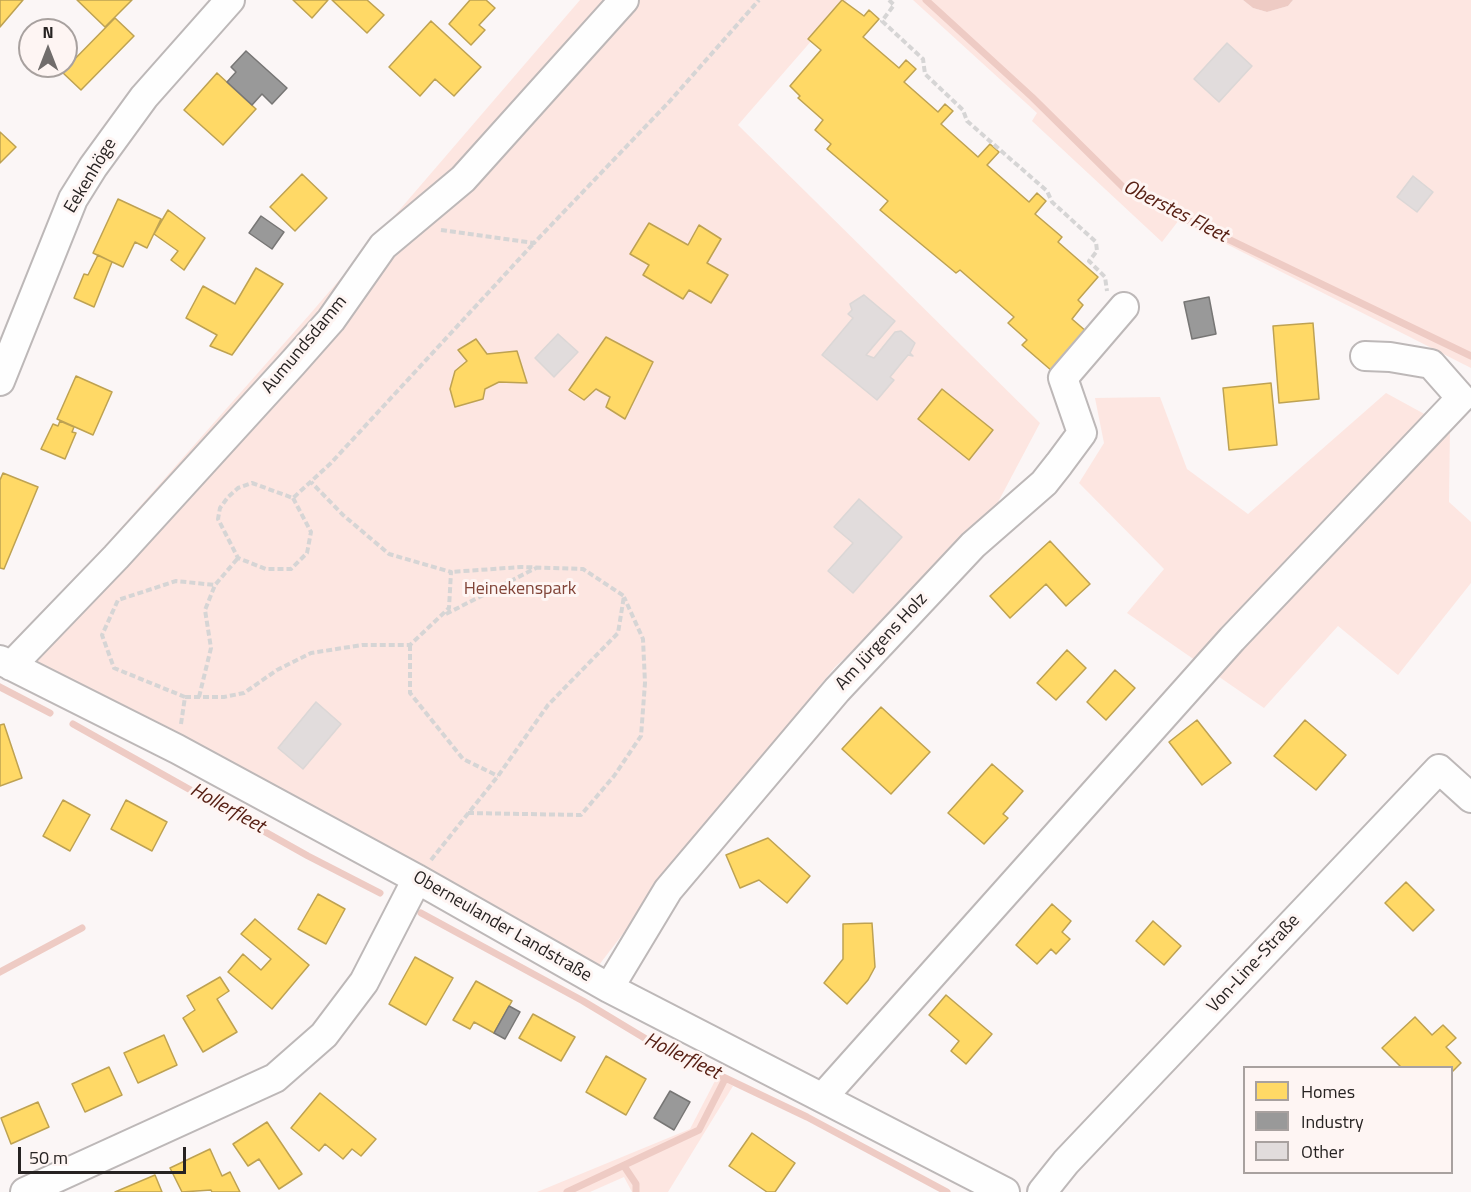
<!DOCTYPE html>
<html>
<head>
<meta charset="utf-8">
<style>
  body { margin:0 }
  #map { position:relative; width:1471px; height:1192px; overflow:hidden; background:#fbf6f6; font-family:"Titillium Web",sans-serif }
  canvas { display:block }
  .legend { position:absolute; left:1243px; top:1066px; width:210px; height:108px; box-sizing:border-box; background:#fef5f3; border:2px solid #a8a19f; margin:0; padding:8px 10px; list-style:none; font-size:18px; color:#272322 }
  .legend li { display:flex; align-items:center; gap:12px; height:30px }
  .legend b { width:30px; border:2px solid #a8a19f }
  .north { position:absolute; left:18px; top:18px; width:60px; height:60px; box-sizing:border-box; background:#fef5f3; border:2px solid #a8a19f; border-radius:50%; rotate:0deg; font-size:16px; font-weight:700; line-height:24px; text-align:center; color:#272322 }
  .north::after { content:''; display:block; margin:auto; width:21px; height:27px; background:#716d6c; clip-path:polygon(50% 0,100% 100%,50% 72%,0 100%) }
  .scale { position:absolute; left:18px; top:1147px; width:168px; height:27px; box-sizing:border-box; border:3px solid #272322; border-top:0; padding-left:8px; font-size:18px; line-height:21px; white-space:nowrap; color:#272322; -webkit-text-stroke:4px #fef5f3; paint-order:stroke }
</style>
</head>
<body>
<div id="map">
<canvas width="1471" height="1192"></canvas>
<ul class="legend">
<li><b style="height:16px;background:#ffd966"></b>Homes</li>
<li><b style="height:16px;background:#999"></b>Industry</li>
<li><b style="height:16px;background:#e1dcdc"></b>Other</li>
</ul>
<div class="north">N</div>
<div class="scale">50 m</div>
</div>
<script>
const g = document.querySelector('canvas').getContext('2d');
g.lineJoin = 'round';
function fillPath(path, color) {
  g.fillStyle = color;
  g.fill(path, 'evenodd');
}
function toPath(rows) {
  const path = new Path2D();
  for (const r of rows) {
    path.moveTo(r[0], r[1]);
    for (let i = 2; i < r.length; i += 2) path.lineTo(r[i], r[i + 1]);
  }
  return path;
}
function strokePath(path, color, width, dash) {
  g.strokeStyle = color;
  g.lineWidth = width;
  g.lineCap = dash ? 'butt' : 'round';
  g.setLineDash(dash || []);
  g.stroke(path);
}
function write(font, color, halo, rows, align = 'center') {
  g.font = font + ' "Titillium Web",sans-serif';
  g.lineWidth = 6;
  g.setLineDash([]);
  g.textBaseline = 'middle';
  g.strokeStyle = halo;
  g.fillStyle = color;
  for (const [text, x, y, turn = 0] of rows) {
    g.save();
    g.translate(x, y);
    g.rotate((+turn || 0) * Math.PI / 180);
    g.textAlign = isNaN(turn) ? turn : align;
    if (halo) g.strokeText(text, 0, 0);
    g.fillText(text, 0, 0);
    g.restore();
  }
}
fillPath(toPath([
  [580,0,847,0,738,125,1040,423,996,506,918,590,835,667,718,810,599,965,13,650,310,314],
  [913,0,1243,0,1253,8,1267,12,1288,6,1293,0,1471,0,1471,368,1179,220,1162,242,1032,121,1037,113],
  [1386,393,1450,428,1449,502,1471,522,1471,583,1398,675,1338,626,1264,708,1127,613,1164,569,1079,483,1104,443,1095,398,1160,397,1187,469,1248,514],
  [717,1077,733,1086,668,1192,632,1192,624,1177,590,1192,537,1192,690,1129]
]), '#fde6e1');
fillPath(toPath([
  [1243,0,1293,0,1288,6,1267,12,1253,8]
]), '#eecbc4');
const homes = toPath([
  [0,0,23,0,0,27,0,0],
  [77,0,132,0,105,27,77,0],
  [293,0,328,0,312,18,293,0],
  [332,0,367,0,384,15,367,33,332,0],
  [470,0,486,0,495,8,479,25,485,30,471,45,449,24,470,0],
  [842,0,864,16,869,10,879,19,863,37,899,68,906,60,916,69,904,82,938,112,945,104,953,111,941,124,978,157,990,144,999,152,987,165,1029,202,1037,193,1046,201,1035,214,1062,237,1058,242,1098,277,1078,300,1083,305,1072,319,1087,332,1052,371,1022,345,1027,340,1008,323,1014,317,960,270,956,273,880,210,888,201,827,149,831,144,815,130,823,120,798,98,800,96,790,86,821,50,808,39,842,0],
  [115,18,134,36,81,90,62,72,115,18],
  [431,21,481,67,454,96,435,79,420,96,389,67,431,21],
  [217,73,256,109,223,145,184,110,217,73],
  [0,132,16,147,0,163,0,132],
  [302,174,327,198,295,231,270,207,302,174],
  [118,199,161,219,147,248,135,242,123,267,93,253,118,199],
  [168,210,205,238,184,270,171,260,178,251,154,234,168,210],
  [649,223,688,245,699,225,721,239,707,263,728,275,711,303,689,290,683,299,643,275,649,265,630,254,649,223],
  [98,255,112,262,94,307,74,298,84,274,88,275,98,255],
  [256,268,283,284,232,355,210,346,217,335,186,318,203,286,235,304,256,268],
  [1313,323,1319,399,1279,403,1273,326,1313,323],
  [606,337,653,362,625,419,606,407,610,397,596,389,584,400,569,390,606,337],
  [476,339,487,354,517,351,527,383,499,382,485,389,483,399,455,407,450,389,455,371,467,361,458,350,476,339],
  [76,376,112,392,93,435,57,419,76,376],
  [1271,383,1277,445,1229,450,1223,388,1271,383],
  [942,389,993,430,969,460,918,419,942,389],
  [60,421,74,427,72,432,76,433,65,459,41,449,53,424,58,426,60,421],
  [3,473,38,487,4,569,0,568,0,480,3,473],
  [1050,541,1090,584,1066,606,1046,584,1010,618,990,596,1050,541],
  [1067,650,1086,668,1056,700,1037,683,1067,650],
  [1115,670,1135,688,1106,720,1087,702,1115,670],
  [881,707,930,752,891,794,842,749,881,707],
  [1197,720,1231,763,1202,785,1169,742,1197,720],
  [1305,720,1346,755,1316,790,1274,756,1305,720],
  [4,724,22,778,0,786,0,725,4,724],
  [992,764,1023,791,1003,814,1008,818,984,844,948,813,992,764],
  [63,800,90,815,70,851,43,836,63,800],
  [126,800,167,822,152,851,111,829,126,800],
  [768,838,810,876,787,903,759,880,740,888,726,855,768,838],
  [1406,882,1434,910,1413,931,1385,903,1406,882],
  [318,894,345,909,326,944,298,929,318,894],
  [1052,904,1071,921,1062,932,1070,939,1056,954,1051,949,1037,964,1016,945,1052,904],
  [255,919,309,965,272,1009,228,972,243,954,261,970,271,959,241,934,255,919],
  [1153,921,1181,946,1164,965,1136,941,1153,921],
  [872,923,875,967,868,980,847,1004,824,983,843,959,843,924,872,923],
  [415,957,453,978,426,1025,389,1004,415,957],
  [220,977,229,991,217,999,237,1032,203,1052,183,1018,195,1010,187,996,220,977],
  [476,981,512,1001,494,1033,474,1022,470,1029,453,1020,476,981],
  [946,995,992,1034,966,1064,951,1051,959,1041,929,1015,946,995],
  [533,1014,575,1037,561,1061,519,1038,533,1014],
  [1415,1017,1432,1035,1443,1025,1456,1038,1446,1047,1461,1063,1452,1072,1452,1068,1402,1068,1382,1048,1415,1017],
  [164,1035,177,1065,138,1083,124,1053,164,1035],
  [606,1056,646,1079,626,1115,586,1092,606,1056],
  [109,1067,122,1095,85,1112,72,1084,109,1067],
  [320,1093,376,1139,361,1156,352,1149,343,1159,325,1144,319,1151,291,1128,320,1093],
  [38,1102,49,1127,11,1144,1,1118,38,1102],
  [267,1122,302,1174,279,1189,259,1159,248,1166,233,1144,267,1122],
  [752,1133,795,1163,775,1192,767,1192,729,1166,752,1133],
  [210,1149,222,1176,230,1172,240,1192,212,1192,211,1190,182,1192,170,1168,210,1149],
  [155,1175,162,1192,115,1192,155,1175]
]);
fillPath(homes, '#ffd966');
strokePath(homes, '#bea252', 1.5);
const industry = toPath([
  [246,51,287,88,272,104,262,94,252,105,227,82,236,72,231,67,246,51],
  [261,216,284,232,272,249,249,233,261,216],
  [1209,297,1216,334,1192,339,1184,302,1209,297],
  [509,1006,520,1012,505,1039,494,1033,509,1006],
  [670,1091,690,1102,674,1130,654,1118,670,1091]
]);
fillPath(industry, '#999');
strokePath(industry, '#777675', 1.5);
strokePath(toPath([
  [926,0,1032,97,1126,190,1471,356],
  [0,687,50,713],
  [73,724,308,856,380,893],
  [421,913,583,1001,656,1045,807,1117,947,1192],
  [0,972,82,928],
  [624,1166,636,1184,636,1192],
  [567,1192,699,1130,725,1079]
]), '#eecbc4', 7);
const building = toPath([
  [1227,43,1252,66,1219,102,1194,79,1227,43],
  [1413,176,1433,192,1417,212,1397,197,1413,176],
  [864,295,895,321,866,355,874,358,895,332,901,331,915,343,910,353,913,356,908,355,890,377,894,380,877,400,822,355,853,318,848,314,852,310,850,304,864,295],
  [558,334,578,352,554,377,535,358,558,334],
  [859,499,902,537,853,593,828,571,853,543,834,527,859,499],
  [316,702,341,724,303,769,278,748,316,702]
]);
fillPath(building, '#e1dcdc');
strokePath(building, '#dbd7d6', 1.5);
const minor = toPath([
  [0,381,73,199,93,167,144,97,230,0],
  [0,660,177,749,417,879,609,988,1005,1192],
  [11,666,116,557,292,364,331,320,383,246,463,179,624,0],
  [609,988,668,890,837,690,973,545,1044,483,1059,464,1082,433,1063,378,1124,307],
  [823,1097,1232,639,1461,398,1431,364,1390,357,1365,356],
  [25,1192,275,1078,324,1035,364,982,417,879],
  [1042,1192,1066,1162,1439,769,1471,798]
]);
strokePath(minor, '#bdb8b8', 32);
strokePath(toPath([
  [889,0,894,5,882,21,923,59,925,74,963,110,967,121,1047,191,1052,202,1096,242,1097,251,1089,261,1105,277,1107,291],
  [441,230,534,243,669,102,759,0],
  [293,498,311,532,307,553,291,569,266,569,238,558,218,519,220,508,228,497,238,488,252,483,293,498,331,463,534,243],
  [446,614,536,568],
  [410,645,410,693,463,759,498,776],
  [185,697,224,697,244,693,277,670,311,653,362,645,410,645,449,608,451,572,389,554,343,515,311,482],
  [199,697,211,648,205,610,215,585],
  [181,724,185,697,114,668,102,635,118,600,176,581,215,585,238,558],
  [468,813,581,815,614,776,641,736,645,683,643,639,624,597],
  [431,860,498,776,548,705,618,633,624,596,583,569,521,567,451,572]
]), '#d6d5d5', 4, [6, 3]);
strokePath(minor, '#fefefe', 28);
write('18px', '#272322', '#fef5f3', [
  ["Eekenhöge",91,176,-59],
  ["Aumundsdamm",305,345,-50],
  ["Am Jürgens Holz",882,642,-47],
  ["Oberneulander Landstraße",502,927,30],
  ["Von-Line-Straße",1254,964,-47]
]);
write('18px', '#814438', '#fef5f3', [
  ["Heinekenspark",520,590]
]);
write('italic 20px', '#582014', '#fef5f3', [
  ["Oberstes Fleet",1175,212,27],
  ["Hollerfleet",227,809,29],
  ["Hollerfleet",682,1057,26]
]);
</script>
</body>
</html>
